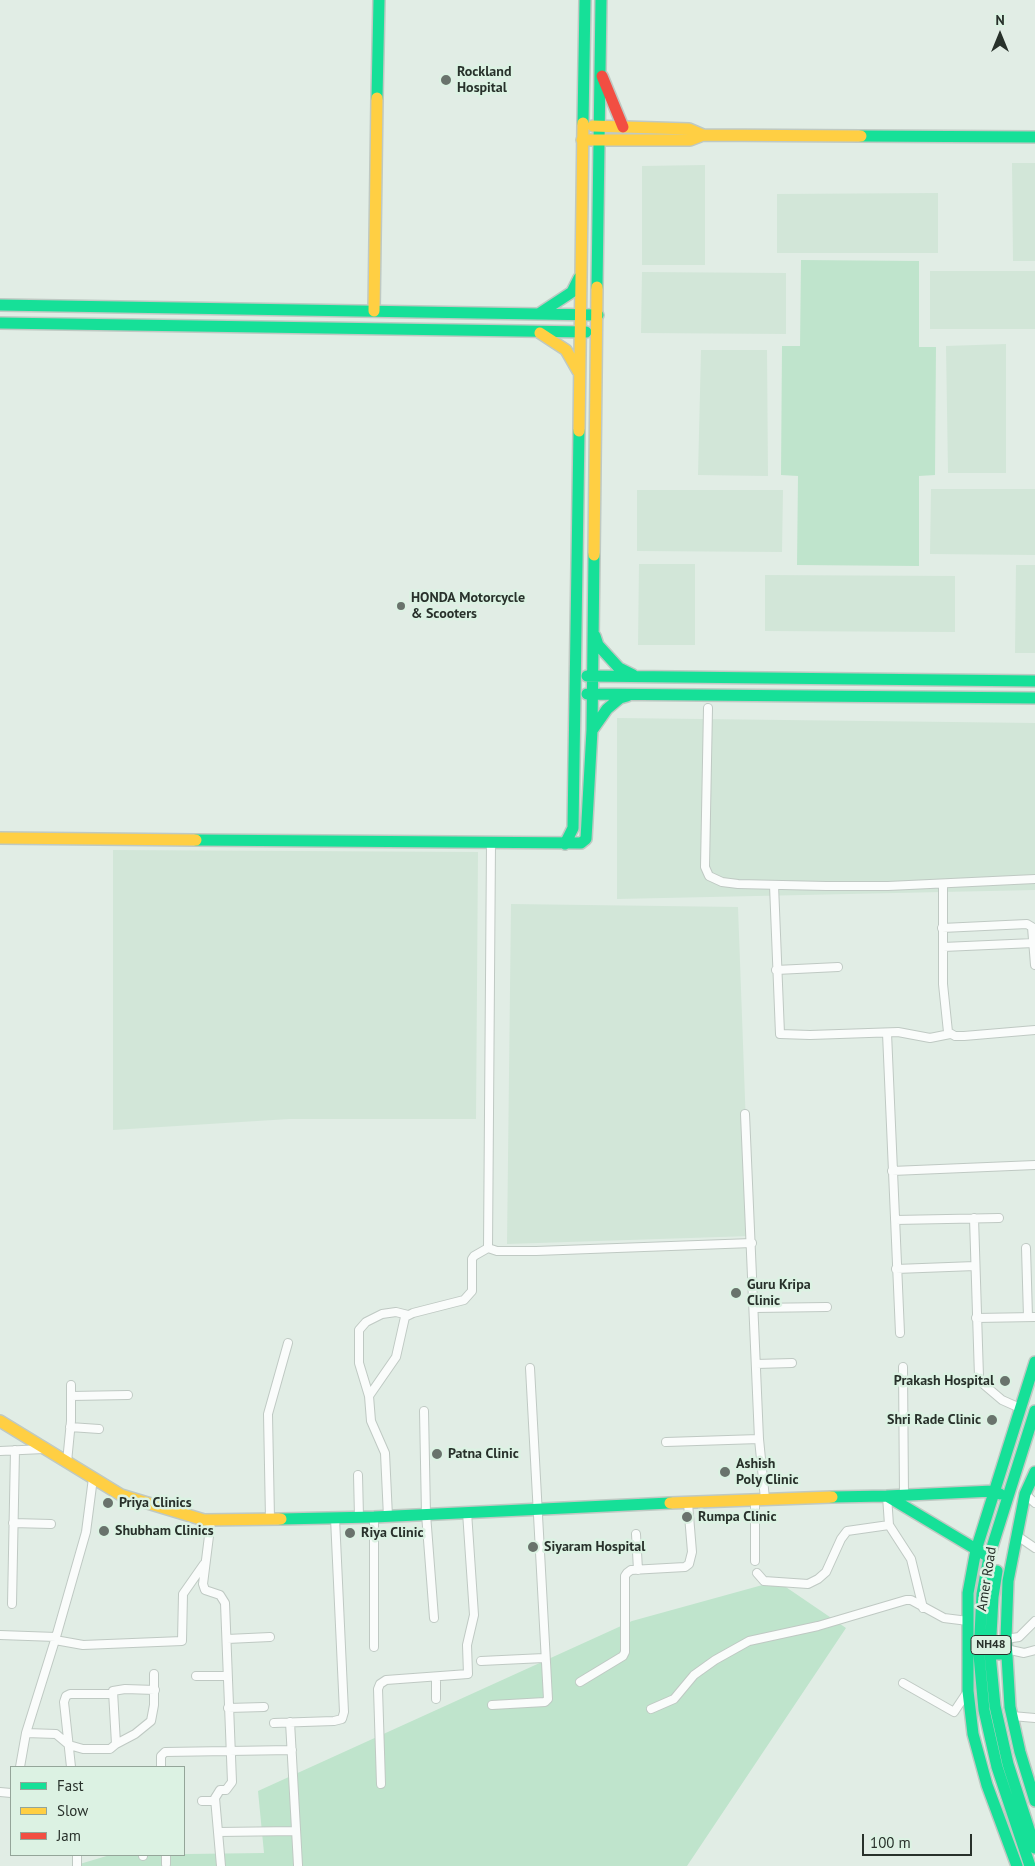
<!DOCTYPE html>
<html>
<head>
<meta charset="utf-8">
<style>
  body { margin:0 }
  #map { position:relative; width:1035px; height:1866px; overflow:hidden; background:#e1ede5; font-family:"PT Sans",sans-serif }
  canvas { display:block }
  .legend { position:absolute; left:10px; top:1766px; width:175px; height:90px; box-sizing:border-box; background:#dcf2e3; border:1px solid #94a599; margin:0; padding:6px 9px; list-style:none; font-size:15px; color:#28312b }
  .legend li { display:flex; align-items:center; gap:10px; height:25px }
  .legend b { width:25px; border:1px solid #94a599 }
  .north { position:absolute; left:975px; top:10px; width:50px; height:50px; -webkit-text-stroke:4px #dcf2e3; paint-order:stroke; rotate:0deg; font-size:14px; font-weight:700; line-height:20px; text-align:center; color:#28312b }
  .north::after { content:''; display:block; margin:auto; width:18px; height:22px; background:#28312b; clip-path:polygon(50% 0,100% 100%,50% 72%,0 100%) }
  .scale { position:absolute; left:862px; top:1834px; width:110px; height:22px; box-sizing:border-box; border:2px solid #28312b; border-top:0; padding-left:6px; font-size:15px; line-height:18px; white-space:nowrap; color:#28312b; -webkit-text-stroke:4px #dcf2e3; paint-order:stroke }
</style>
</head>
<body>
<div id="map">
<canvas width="1035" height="1866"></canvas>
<ul class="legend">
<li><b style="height:6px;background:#16e098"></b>Fast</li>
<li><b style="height:6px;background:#ffcf43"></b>Slow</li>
<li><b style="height:6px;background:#f24e42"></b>Jam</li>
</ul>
<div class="north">N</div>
<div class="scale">100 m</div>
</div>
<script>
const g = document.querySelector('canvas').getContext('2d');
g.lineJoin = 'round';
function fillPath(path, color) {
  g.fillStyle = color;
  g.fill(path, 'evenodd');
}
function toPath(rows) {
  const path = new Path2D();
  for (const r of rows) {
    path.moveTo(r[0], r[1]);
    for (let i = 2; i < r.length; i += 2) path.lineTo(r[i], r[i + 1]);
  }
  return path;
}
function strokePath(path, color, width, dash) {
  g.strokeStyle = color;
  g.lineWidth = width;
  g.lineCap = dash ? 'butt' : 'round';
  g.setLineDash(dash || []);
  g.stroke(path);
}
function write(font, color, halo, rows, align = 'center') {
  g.font = font + ' "PT Sans",sans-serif';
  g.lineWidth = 5;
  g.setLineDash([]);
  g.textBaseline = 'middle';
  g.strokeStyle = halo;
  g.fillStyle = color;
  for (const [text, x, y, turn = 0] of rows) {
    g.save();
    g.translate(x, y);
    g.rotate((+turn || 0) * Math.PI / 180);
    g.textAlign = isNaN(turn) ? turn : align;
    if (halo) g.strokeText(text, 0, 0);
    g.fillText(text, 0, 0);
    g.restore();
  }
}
fillPath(toPath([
  [1012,163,1035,163,1035,261,1013,261],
  [705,165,705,265,642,265,642,166],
  [938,193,938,253,777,253,777,194],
  [930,271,1035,271,1035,329,930,329],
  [642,272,786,273,786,334,641,333],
  [1006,344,1006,473,948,473,946,346],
  [701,350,767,350,768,476,698,475],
  [931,489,1035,489,1035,555,930,554],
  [637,490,783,490,782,552,637,551],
  [639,564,695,564,695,645,638,645],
  [1016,565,1035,565,1035,653,1015,653],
  [765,575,955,576,955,632,765,631],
  [617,718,1035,723,1035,890,617,899],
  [113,850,478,852,476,1119,289,1119,113,1130],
  [511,904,738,907,750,1236,507,1244]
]), '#d2e6d8');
fillPath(toPath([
  [801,260,919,261,919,347,936,347,935,475,919,476,919,566,797,565,798,476,781,475,782,346,800,346],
  [777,1581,846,1628,687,1866,73,1866,110,1855,264,1853,258,1791,632,1621]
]), '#bfe4cc');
const street = toPath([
  [708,708,705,867,709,876,722,882,738,884,826,886,888,886,1035,879],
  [491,843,488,1248,497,1251,536,1251,752,1243],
  [943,884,943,984,948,1032,955,1036,964,1036,1035,1030],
  [774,885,780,1034,810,1035,898,1032,930,1038,950,1034],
  [942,928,1027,924,1032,927,1035,965],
  [943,947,1034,943],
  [776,970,838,967],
  [887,1033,900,1333],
  [745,1114,759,1439,765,1499],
  [892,1171,1035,1165],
  [974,1218,979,1377,982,1383,1002,1400,1020,1408],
  [895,1220,999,1218],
  [1026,1248,1028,1317],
  [896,1269,975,1266],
  [755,1308,827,1307],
  [976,1318,1035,1317],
  [756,1364,792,1363],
  [903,1367,904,1496],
  [71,1396,128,1395],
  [369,1396,359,1363,359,1330,366,1322,382,1314,396,1312,408,1315],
  [424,1411,426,1514,434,1618],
  [70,1427,99,1429],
  [666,1442,759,1439],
  [0,1451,44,1449],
  [67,1462,71,1421,71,1385],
  [358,1475,359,1517],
  [1025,1494,1035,1503],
  [887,1496,889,1525,911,1559,923,1608],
  [755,1499,755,1561],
  [374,1517,374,1647],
  [388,1517,385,1453,371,1421,369,1396,396,1357,405,1317,413,1313,464,1300,472,1291,472,1259,474,1256,488,1248],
  [270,1519,268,1414,288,1343],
  [211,1520,203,1584,205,1590,220,1595,225,1603,232,1782,226,1790,220,1790,215,1798,221,1866],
  [13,1523,51,1524],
  [636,1534,638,1570],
  [1016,1535,1035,1548],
  [757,1573,764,1581,808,1584,818,1579,826,1572,841,1539,847,1531,889,1525],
  [12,1604,15,1450],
  [0,1635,56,1637,86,1532,93,1478],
  [227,1639,270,1637],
  [1006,1639,1019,1637,1035,1621],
  [55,1640,83,1645,182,1641,183,1594,204,1564],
  [1006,1649,1024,1653,1035,1650],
  [481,1661,544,1658],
  [196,1676,227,1676],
  [436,1677,436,1699],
  [580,1682,623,1656,625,1652,625,1576,627,1573,631,1570,685,1567,689,1564,692,1552,688,1503],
  [903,1683,954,1712,968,1691],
  [492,1705,545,1702,548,1699,530,1368],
  [228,1708,264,1707],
  [651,1709,674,1699,694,1675,715,1660,749,1641,818,1626,906,1600,911,1600,944,1618,968,1621],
  [1012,1716,1035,1718],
  [290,1722,298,1865],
  [274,1723,334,1721,342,1719,344,1712,335,1518],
  [26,1733,56,1637],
  [116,1744,135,1734,151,1721,154,1705,154,1674],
  [20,1767,26,1733,56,1734,69,1745,83,1749,110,1749,116,1744,113,1691,125,1689,155,1690],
  [71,1767,64,1702,66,1696,70,1694,112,1694],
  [161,1767,161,1756,165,1752,292,1750],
  [381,1784,378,1689,380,1684,386,1680,468,1674,467,1645,474,1615,467,1512],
  [0,1792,11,1793],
  [202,1801,215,1801],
  [218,1832,296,1831],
  [143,1855,143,1856],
  [166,1855,166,1864],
  [77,1866,77,1855]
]);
const fast = toPath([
  [377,98,379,0],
  [583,123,585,0],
  [861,136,1035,137],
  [597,287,601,0],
  [0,305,598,315],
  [540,313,572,292,579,278],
  [0,323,586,332],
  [595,636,598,645,619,668,633,675],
  [587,676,1035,681],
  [587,694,1035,698],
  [593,729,607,709,620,698,627,696],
  [196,840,581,843,586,839,592,730,594,555],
  [565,844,573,828,579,431],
  [1035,1472,1025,1494,1008,1581,1006,1639,1010,1707,1020,1752,1035,1801],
  [887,1496,993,1491,1000,1494],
  [832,1497,887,1496,989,1557],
  [281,1519,374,1517,670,1503],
  [997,1571,993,1597,990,1654,995,1706,1008,1764,1035,1848],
  [990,1654,1007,1654],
  [1017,1866,987,1785,973,1734,968,1691,968,1593,976,1550,1035,1362],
  [1030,1866,997,1767,984,1710,979,1655,982,1594,989,1557,1035,1411]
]);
const slow = toPath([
  [593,126,689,129,703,135,861,136],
  [582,140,690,140,703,135],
  [374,311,377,98],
  [540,333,566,350,578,371],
  [579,431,583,123],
  [594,555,597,287],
  [0,838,196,840],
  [0,1421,121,1495,204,1520,281,1519],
  [670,1503,832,1497]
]);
const jam = toPath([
  [602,76,623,127]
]);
strokePath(street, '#bfc9c3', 10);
strokePath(fast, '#bfc9c3', 14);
strokePath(slow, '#bfc9c3', 14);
strokePath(jam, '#bfc9c3', 14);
strokePath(street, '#fafcfb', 8);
strokePath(fast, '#16e098', 11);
strokePath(slow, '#ffcf43', 11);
strokePath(jam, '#f24e42', 11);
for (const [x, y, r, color] of [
  [446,80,6,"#69736c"],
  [401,606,5,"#69736c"],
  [736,1293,6,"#69736c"],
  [1005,1381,6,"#69736c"],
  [992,1420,6,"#69736c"],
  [437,1454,6,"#69736c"],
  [725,1472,6,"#69736c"],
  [108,1503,6,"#69736c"],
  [687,1517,6,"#69736c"],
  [104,1531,6,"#69736c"],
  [350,1533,6,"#69736c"],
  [533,1547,6,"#69736c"]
]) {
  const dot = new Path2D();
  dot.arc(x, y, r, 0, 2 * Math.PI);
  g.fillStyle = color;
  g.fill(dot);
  strokePath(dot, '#dcf2e3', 2);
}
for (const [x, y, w] of [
  [991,1645,40]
]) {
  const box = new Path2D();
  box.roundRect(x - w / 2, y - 9.5, w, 19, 4);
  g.fillStyle = '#dcf2e3';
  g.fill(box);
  strokePath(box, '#28312b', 1);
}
write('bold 12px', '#28312b', null, [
  ["NH48",991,1645]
]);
write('bold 14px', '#28312b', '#dcf2e3', [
  ["Rockland",457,72],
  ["Hospital",457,88],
  ["HONDA Motorcycle",411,598],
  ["& Scooters",411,614],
  ["Guru Kripa",747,1285],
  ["Clinic",747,1301],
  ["Prakash Hospital",994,1381,"right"],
  ["Shri Rade Clinic",981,1420,"right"],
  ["Patna Clinic",448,1454],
  ["Ashish",736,1464],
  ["Poly Clinic",736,1480],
  ["Priya Clinics",119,1503],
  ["Rumpa Clinic",698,1517],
  ["Shubham Clinics",115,1531],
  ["Riya Clinic",361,1533],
  ["Siyaram Hospital",544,1547]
], 'left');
write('14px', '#28312b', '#dcf2e3', [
  ["Amer Road",987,1579,-81]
]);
</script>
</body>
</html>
